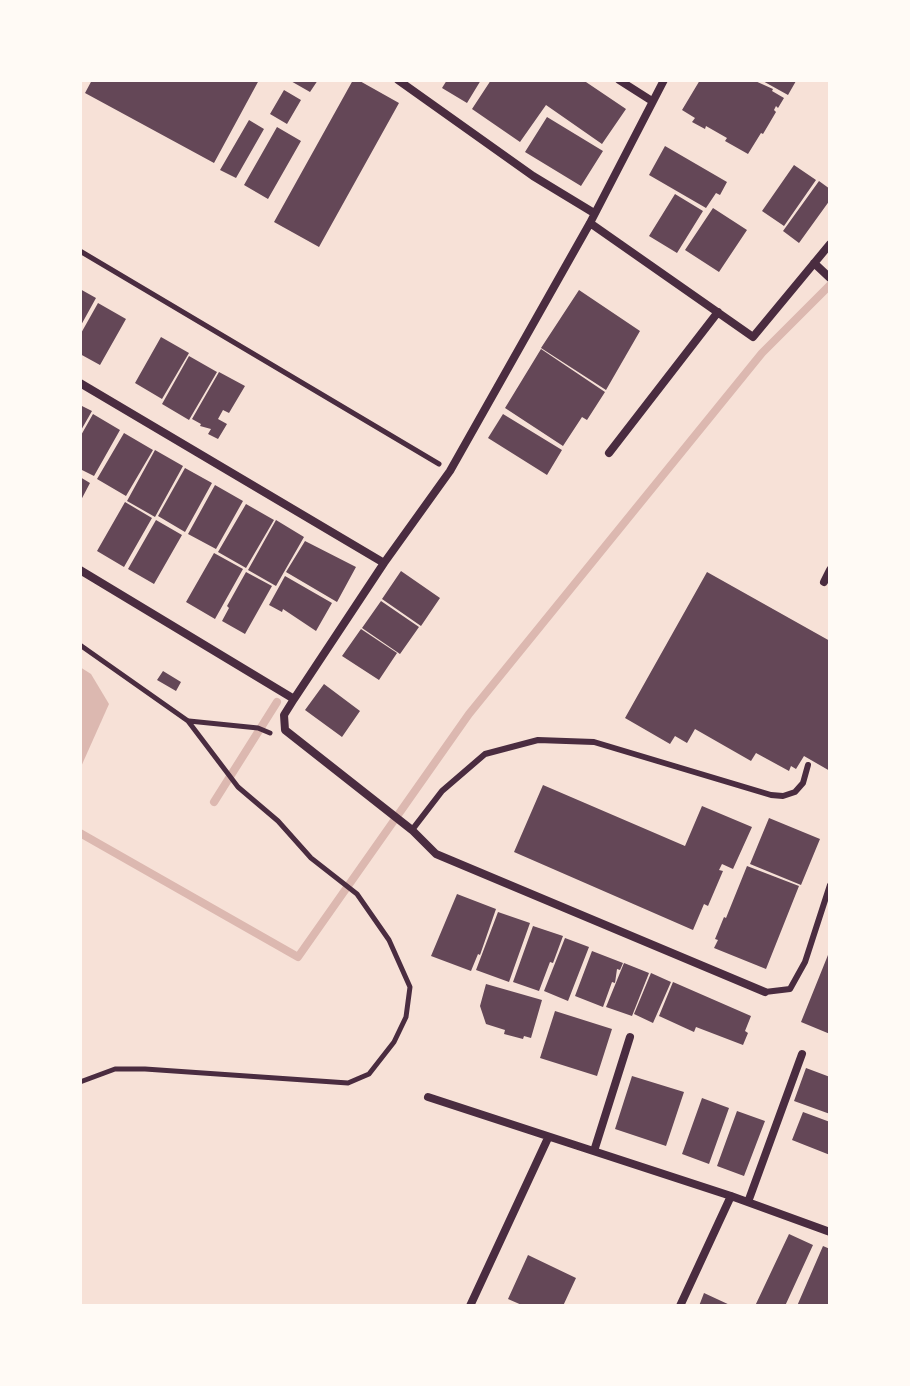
<!DOCTYPE html>
<html>
<head>
<meta charset="utf-8">
<style>
  body { margin:0 }
  #map { position:relative; width:910px; height:1386px; overflow:hidden; background:#f7e1d7; font-family:"DM Sans",sans-serif }
  canvas { display:block }
  .frame { position:absolute; inset:0; border:82px solid #fffaf5; pointer-events:none }
</style>
</head>
<body>
<div id="map">
<canvas width="910" height="1386"></canvas>
<div class="frame"></div>
</div>
<script>
const g = document.querySelector('canvas').getContext('2d');
g.lineJoin = 'round';
function fillPath(path, color) {
  g.fillStyle = color;
  g.fill(path, 'evenodd');
}
function toPath(rows) {
  const path = new Path2D();
  for (const r of rows) {
    path.moveTo(r[0], r[1]);
    for (let i = 2; i < r.length; i += 2) path.lineTo(r[i], r[i + 1]);
  }
  return path;
}
function strokePath(path, color, width, dash) {
  g.strokeStyle = color;
  g.lineWidth = width;
  g.lineCap = dash ? 'butt' : 'round';
  g.setLineDash(dash || []);
  g.stroke(path);
}
fillPath(toPath([
  [80,667,91,674,109,704,80,769]
]), '#dcb8b0');
strokePath(toPath([
  [214,802,277,702],
  [80,833,298,957,469,714,762,353,830,285]
]), '#dcb8b0', 8);
fillPath(toPath([
  [92,80,259,80,214,163,85,93],
  [289,80,318,80,310,92],
  [353,80,358,80,399,103,319,247,274,222],
  [447,80,481,80,467,103,442,88],
  [491,80,583,80,626,109,602,144,546,105,520,142,472,109],
  [700,80,753,80,773,89,772,91,784,98,778,108,776,106,774,110,776,112,763,134,761,133,748,154,725,141,727,138,706,126,705,129,692,122,695,118,682,110],
  [761,80,794,80,796,81,788,95],
  [284,90,301,100,287,124,270,114],
  [547,117,603,151,581,186,525,152],
  [249,120,264,129,236,178,220,170],
  [277,127,301,141,268,199,244,185],
  [665,146,727,182,720,195,716,193,706,208,649,175],
  [794,165,816,180,784,226,762,211],
  [819,181,830,189,830,200,799,243,783,231],
  [675,194,703,211,677,253,649,236],
  [713,208,747,230,719,272,685,250],
  [80,289,96,298,80,327],
  [579,290,640,331,606,390,541,348],
  [98,303,126,319,100,365,80,354,80,335],
  [161,337,189,353,162,399,135,383],
  [541,349,605,392,587,420,582,417,563,446,505,408],
  [189,356,217,372,189,420,162,404],
  [219,372,245,386,229,413,223,410,218,419,227,424,218,439,208,434,211,429,200,426,201,424,192,419],
  [80,405,92,411,80,432],
  [93,414,120,430,94,476,80,469,80,437],
  [503,414,562,450,547,475,488,438],
  [124,433,153,450,126,496,97,479],
  [155,450,183,466,155,517,127,501],
  [185,468,212,483,185,532,158,516],
  [80,477,90,483,80,502],
  [215,485,243,501,216,549,188,534],
  [125,502,152,518,124,567,97,551],
  [246,504,274,520,246,568,218,552],
  [156,520,182,535,154,584,128,569],
  [276,520,304,537,276,586,248,570],
  [305,541,356,567,337,602,286,572],
  [214,553,243,569,215,619,186,602],
  [401,571,440,598,421,626,382,599],
  [246,572,272,586,245,634,222,621,229,608,227,606],
  [707,572,830,641,830,771,804,756,796,769,791,766,789,771,756,753,751,761,695,729,687,743,675,736,670,744,625,718],
  [285,576,332,603,316,631,283,609,282,612,269,605],
  [381,601,419,627,400,654,362,628],
  [361,629,397,653,379,680,342,656],
  [163,671,181,682,176,691,157,680],
  [324,684,360,711,342,737,305,710],
  [543,785,685,846,702,806,752,827,733,869,722,864,719,870,723,871,708,906,704,904,693,930,514,852],
  [769,818,820,839,801,885,750,864],
  [747,866,799,886,766,969,714,948,718,940,715,939,724,917,726,918],
  [457,894,496,909,480,955,478,954,471,971,431,956],
  [498,912,530,923,509,982,476,970],
  [533,926,563,936,553,963,550,962,539,991,513,982],
  [565,938,589,947,568,1001,544,991],
  [830,950,830,1034,801,1022],
  [592,951,623,963,620,970,617,969,615,983,612,982,603,1007,575,996],
  [624,963,649,973,632,1016,606,1007],
  [651,973,671,982,653,1023,634,1014],
  [673,982,751,1016,745,1031,748,1033,743,1045,696,1027,694,1032,659,1016],
  [486,984,542,1000,531,1038,524,1036,523,1039,504,1034,505,1030,486,1024,480,1006],
  [555,1011,612,1029,597,1076,540,1058],
  [806,1068,830,1077,830,1114,794,1101],
  [632,1076,684,1092,666,1146,615,1129],
  [702,1098,729,1108,709,1164,682,1154],
  [737,1111,765,1121,744,1176,717,1166],
  [803,1112,830,1122,830,1155,792,1140],
  [789,1234,813,1245,785,1306,755,1306],
  [823,1246,830,1249,830,1306,797,1306],
  [528,1255,576,1278,563,1306,524,1306,508,1299],
  [704,1293,732,1306,699,1306]
]), '#644757');
strokePath(toPath([
  [80,251,439,464],
  [80,645,188,721,238,787,278,821,311,858,357,894,389,940,410,987,406,1017,394,1042,369,1074,348,1083,145,1069,115,1069,80,1082],
  [189,721,258,728,270,733]
]), '#4a2c40', 5);
strokePath(toPath([
  [412,830,442,791,485,754,538,740,594,742,771,795,783,796,795,792,803,783,808,765],
  [765,992,790,989,805,962,830,885]
]), '#4a2c40', 6);
strokePath(toPath([
  [398,80,533,176,594,213],
  [619,80,652,101],
  [664,80,590,223,450,471,384,563,294,699,284,715,285,730,412,830,436,854,765,992],
  [590,223,753,337,830,244],
  [814,263,830,278],
  [80,383,384,563],
  [609,453,718,312],
  [80,570,294,699],
  [824,582,830,570],
  [428,1097,731,1196,830,1232],
  [594,1151,630,1037],
  [748,1202,802,1054],
  [470,1306,548,1138],
  [680,1306,731,1196]
]), '#4a2c40', 8);
</script>
</body>
</html>
